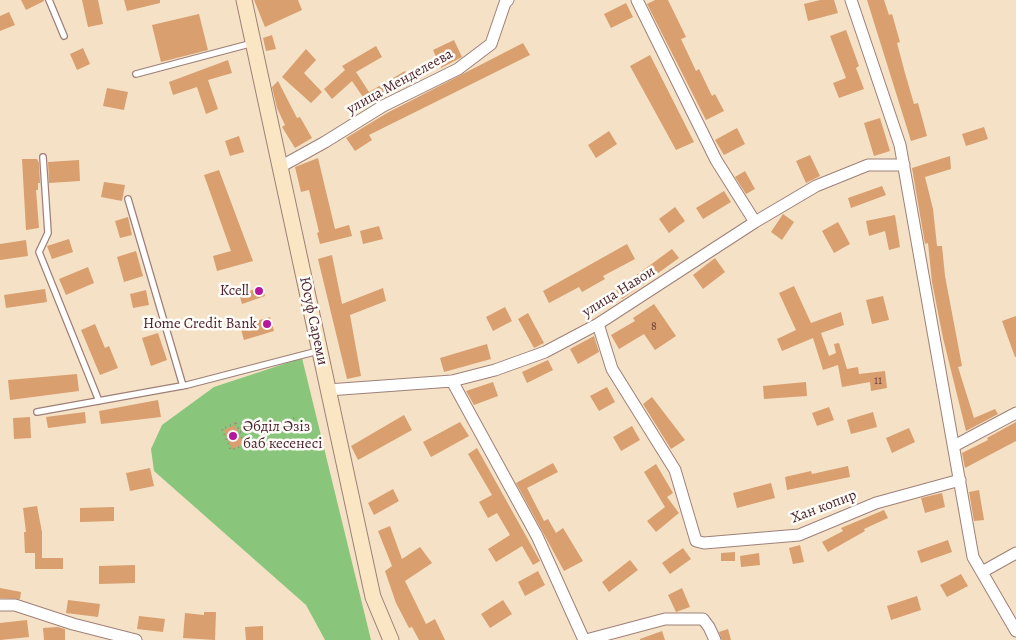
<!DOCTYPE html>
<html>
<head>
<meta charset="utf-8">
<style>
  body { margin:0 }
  canvas { display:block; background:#f4e1c6 }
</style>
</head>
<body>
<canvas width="1016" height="640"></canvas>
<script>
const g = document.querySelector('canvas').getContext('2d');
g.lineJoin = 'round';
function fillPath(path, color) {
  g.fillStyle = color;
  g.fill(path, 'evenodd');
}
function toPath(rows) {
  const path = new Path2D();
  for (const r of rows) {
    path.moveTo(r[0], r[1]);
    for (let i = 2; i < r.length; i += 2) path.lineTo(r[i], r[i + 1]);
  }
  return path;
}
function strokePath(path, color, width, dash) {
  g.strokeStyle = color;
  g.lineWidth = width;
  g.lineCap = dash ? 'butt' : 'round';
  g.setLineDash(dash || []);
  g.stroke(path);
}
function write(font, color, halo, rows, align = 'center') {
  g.font = font + ' Alegreya,serif';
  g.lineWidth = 5;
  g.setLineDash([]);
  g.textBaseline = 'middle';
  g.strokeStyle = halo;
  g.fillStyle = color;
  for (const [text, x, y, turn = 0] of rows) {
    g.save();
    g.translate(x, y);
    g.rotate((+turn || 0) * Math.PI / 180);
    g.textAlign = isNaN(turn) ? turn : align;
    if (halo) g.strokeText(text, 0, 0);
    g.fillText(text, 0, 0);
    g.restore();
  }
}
fillPath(toPath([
  [302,358,371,640,325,640,306,605,154,471,151,449,162,425,214,387]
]), '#89c67b');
fillPath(toPath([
  [21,0,44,0,44,1,26,10],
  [82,0,98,0,103,24,88,27],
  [124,0,160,0,160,3,127,11],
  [254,0,298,0,302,10,265,27],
  [655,0,668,0,686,37,681,39,696,71,699,69,712,96,715,94,724,111,706,120,647,4],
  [820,0,834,0,838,13,808,21,804,4],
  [867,0,884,0,889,15,892,14,900,42,897,43,905,73,914,104,918,103,927,136,911,141],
  [626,3,633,17,611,28,604,14],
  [9,12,15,25,0,31,0,16],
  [199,14,208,50,161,62,152,25],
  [846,30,859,66,856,68,864,89,839,98,833,83,846,78,830,36],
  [272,35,276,49,266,51,263,38],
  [454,40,462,57,441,68,433,50],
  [523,43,530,55,369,135,372,140,355,151,346,138,387,113],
  [376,46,382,57,356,72,369,92,405,71,410,81,367,103,352,81,332,99,324,89,345,70,342,66],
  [83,48,90,64,77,70,70,54],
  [306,49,316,60,304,73,322,92,311,103,282,77],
  [650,55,694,142,676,150,630,66],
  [228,60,232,73,208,80,218,109,206,114,197,87,173,95,169,82],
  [278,81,297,118,300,117,312,138,295,148,282,127,285,125,277,108,272,87],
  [107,88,128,92,124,110,103,106],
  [880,118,890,151,874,156,864,123],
  [984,127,988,139,966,146,962,134],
  [737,128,745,144,724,155,715,140],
  [609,131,617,144,596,158,588,145],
  [239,136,244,152,230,156,225,141],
  [810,155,820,176,806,183,796,161],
  [950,156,951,169,925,177,933,209,937,246,942,246,945,276,962,366,958,367,974,418,995,409,998,414,966,431,943,338,932,282,928,243,925,244,912,168],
  [318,158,335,229,349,225,352,236,320,244,317,233,319,232,309,190,301,192,295,167],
  [22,159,37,159,39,163,40,183,38,183,38,190,36,190,39,228,26,230],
  [79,160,80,181,49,183,48,162],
  [219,170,253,261,217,271,213,256,231,251,204,175],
  [745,171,755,189,746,194,735,177],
  [104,182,125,185,122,201,101,197],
  [882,186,886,195,851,208,848,198],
  [724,191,731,202,703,219,696,208],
  [675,207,685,221,669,233,659,219],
  [783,214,794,222,782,240,771,232],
  [895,215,900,247,889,250,885,231,869,236,866,221],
  [128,217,132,235,120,238,115,221],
  [838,222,850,244,834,253,822,231],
  [379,226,383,239,363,244,360,231],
  [69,239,73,252,52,259,47,246],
  [26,240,28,256,0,260,0,244],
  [627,244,635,259,603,276,605,279,582,292,579,287,549,303,543,291],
  [672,249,679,258,622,299,616,290],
  [136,251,143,276,124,282,117,257],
  [332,255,342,304,383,288,386,301,350,315,361,376,347,379,318,259],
  [715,258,725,272,703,289,693,275],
  [88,267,94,283,66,295,59,279],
  [794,286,811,323,841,312,844,325,821,333,829,356,836,353,834,344,839,343,847,369,858,367,859,374,885,371,887,388,871,391,870,382,842,387,838,365,823,370,813,338,782,351,777,339,796,330,779,293],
  [262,287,265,296,242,304,239,294],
  [45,289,47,302,6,308,4,295],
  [146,290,149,305,133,308,130,294],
  [883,296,889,320,872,324,866,300],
  [654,304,676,336,655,350,644,334,619,349,611,335,635,321,633,318],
  [505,307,512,321,493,331,486,317],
  [528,313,544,343,534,348,518,319],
  [1016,316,1016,357,1015,357,1002,321],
  [270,317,274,331,244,340,240,326],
  [95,324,105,348,109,346,118,368,100,375,81,330],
  [158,333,167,360,151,366,142,338],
  [594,336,599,352,578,364,570,349],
  [487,344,491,359,444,372,440,358],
  [548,360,553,370,527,383,522,372],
  [77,374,79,391,10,400,8,380],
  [493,382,498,396,474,405,466,391],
  [806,382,807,396,764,399,763,386],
  [607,387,615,402,599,411,590,396],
  [652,397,685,440,671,449,643,404],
  [158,400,161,417,101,424,99,411],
  [829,407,834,420,817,426,812,413],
  [85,412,86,423,48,428,46,417],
  [873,412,877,427,851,434,847,420],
  [404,415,412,430,358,460,351,446],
  [30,417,31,438,14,439,13,418],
  [460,422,469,436,431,457,423,442],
  [1016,422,1016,441,965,468,962,453,988,440,987,438],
  [235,425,243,444,232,449,224,430],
  [632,426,640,440,621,451,613,437],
  [909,428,915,442,892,453,886,438],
  [477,448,540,561,533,565,522,546,496,562,488,549,510,535,497,513,488,518,479,502,492,495,468,454],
  [553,463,558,472,527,488,544,521,548,519,556,533,563,528,583,561,564,571,516,483],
  [656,464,673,493,667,497,679,513,656,532,647,521,665,507,644,472],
  [848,466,850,477,787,490,785,477,811,471,812,474],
  [150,468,154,486,130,491,126,473],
  [771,483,775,498,737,508,733,493],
  [393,489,399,501,374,515,368,503],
  [979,490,984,520,974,521,969,492],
  [942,493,945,507,925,513,921,498],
  [37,506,42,532,42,558,63,558,63,569,35,569,35,553,25,553,24,532,26,532,23,508],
  [114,507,114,521,80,522,80,508],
  [884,510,888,518,864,529,865,531,828,552,822,542,843,531,841,528],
  [390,526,402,559,420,547,432,563,405,581,426,624,435,619,445,640,419,640,412,627,409,628,396,603,385,571,392,566,378,531],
  [948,540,952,552,921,563,917,551],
  [800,545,804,562,793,564,789,548],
  [683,548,691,559,670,574,662,563],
  [735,552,735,561,721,561,721,553],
  [759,553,760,565,741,567,740,556],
  [630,560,638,570,609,592,602,582],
  [135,565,135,583,99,584,99,566],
  [538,571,545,585,525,596,518,582],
  [961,574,968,586,947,597,940,585],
  [0,588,21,592,20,599,0,598],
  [682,588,690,607,676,612,668,595],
  [917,596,921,610,891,620,887,606],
  [68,600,100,604,98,617,66,613],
  [503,600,512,614,490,628,481,614],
  [204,612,216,612,215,640,183,638,185,613,204,615],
  [139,616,165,619,163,632,137,629],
  [27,620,29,637,0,640,0,623],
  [263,626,263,640,246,640,245,627],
  [58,627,65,629,65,640,44,640,43,628],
  [728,629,731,640,722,640,719,632],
  [662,631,665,640,640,640,640,639]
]), '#d99f6f');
const service = toPath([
  [49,0,64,36],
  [136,74,253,43],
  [43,157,48,233,39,252,99,401],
  [128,199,183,386],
  [37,412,187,385,318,351]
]);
const minor = toPath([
  [637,0,716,160,755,222],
  [851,0,900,145,973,557,1016,631],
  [280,167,325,142,383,106,458,69,491,44,505,3,508,0],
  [598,324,612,369,675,470,696,541,704,543,799,535,876,503,960,480],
  [452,381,537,536,584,640],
  [328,390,452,381,495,370,545,352,598,324,755,222,816,186,868,165,904,165],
  [954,446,1016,413],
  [982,572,1016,553],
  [0,605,15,605,73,624,136,640],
  [586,640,665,619,703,619,709,627,715,640]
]);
const secondary = toPath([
  [244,0,373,597,391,640]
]);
strokePath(service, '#9f8078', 8);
strokePath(minor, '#9f8078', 13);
strokePath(secondary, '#9f8078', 17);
strokePath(toPath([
  [236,423,245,445,231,450,222,429,236,423],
  [240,432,298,417]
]), '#9f8078', 2, [1, 4]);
strokePath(service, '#fff', 5.5);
strokePath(minor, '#fff', 11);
strokePath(secondary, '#fbe6c3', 15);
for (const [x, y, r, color] of [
  [259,291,5,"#b5179e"],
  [267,324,5,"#b5179e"],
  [233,436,5,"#b5179e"]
]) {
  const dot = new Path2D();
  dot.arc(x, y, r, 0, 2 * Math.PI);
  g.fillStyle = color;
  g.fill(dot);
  strokePath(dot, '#fdfcf7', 2);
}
write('12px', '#6e3f3c', null, [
  ["8",654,327],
  ["11",878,381]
]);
write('15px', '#4a1f2b', '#fdfcf7', [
  ["улица Менделеева",400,82,-29],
  ["улица Навои",619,292,-32],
  ["Юсуф Сареми",313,321,78],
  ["Хан копир",824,507,-21]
]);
write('15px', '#4a1f2b', '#fdfcf7', [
  ["Kcell",249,291],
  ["Home Credit Bank",257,324],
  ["Әбділ Әзіз",243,427,"left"],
  ["баб кесенесі",243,444,"left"]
], 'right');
</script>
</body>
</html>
